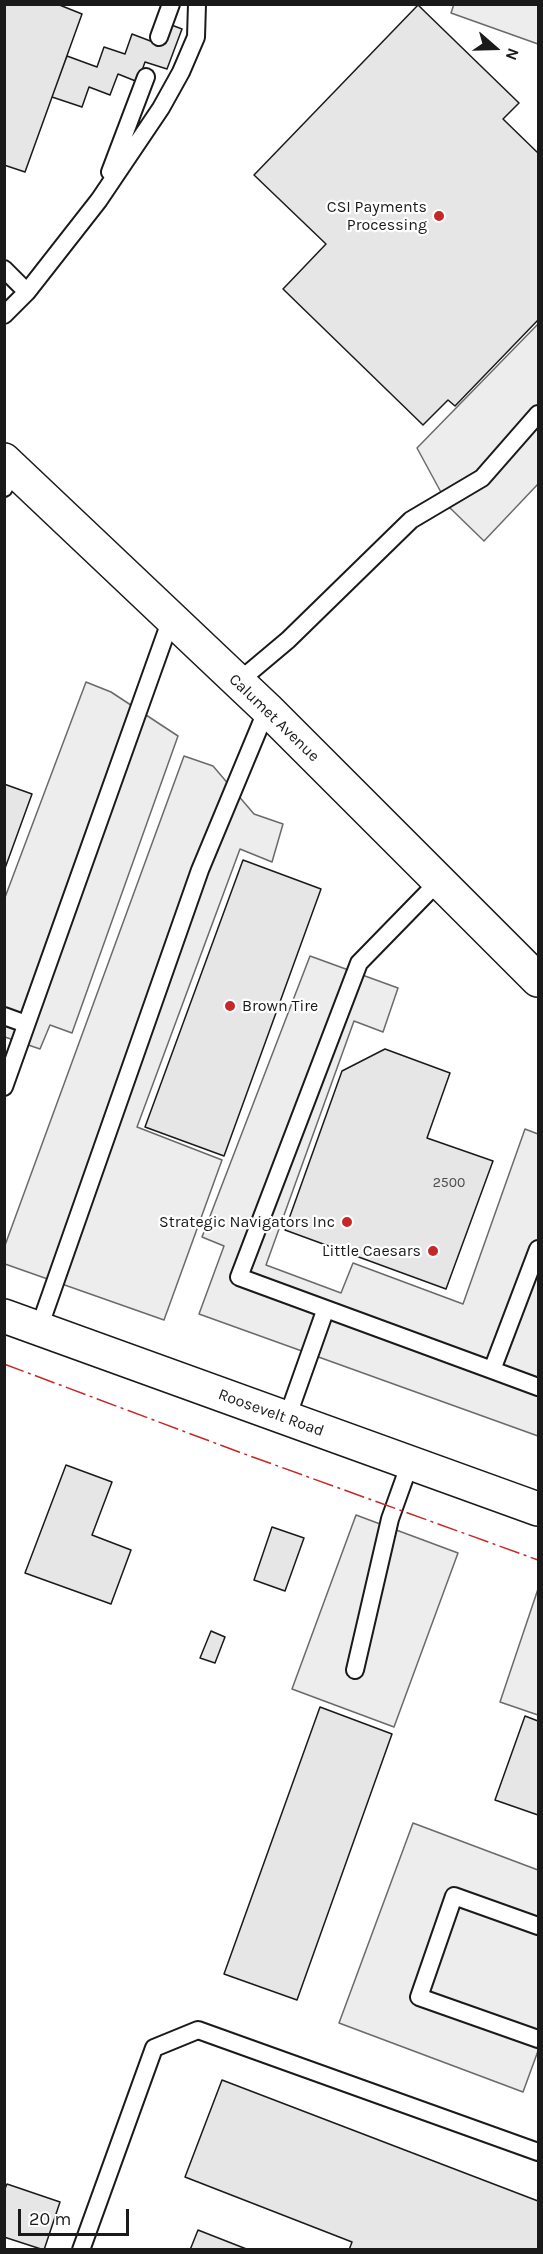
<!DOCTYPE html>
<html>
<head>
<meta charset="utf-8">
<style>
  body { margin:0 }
  #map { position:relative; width:543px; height:2254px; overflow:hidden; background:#fff; font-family:Karla,sans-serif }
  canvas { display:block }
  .frame { position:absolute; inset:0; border:6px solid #1a1a1a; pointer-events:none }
  .north { position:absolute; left:465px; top:18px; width:60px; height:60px; -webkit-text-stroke:4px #fff; paint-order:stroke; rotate:110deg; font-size:16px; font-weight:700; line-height:24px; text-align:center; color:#1a1a1a }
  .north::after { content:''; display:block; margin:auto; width:21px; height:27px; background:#1a1a1a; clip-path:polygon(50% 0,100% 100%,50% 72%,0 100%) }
  .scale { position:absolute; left:18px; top:2209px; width:111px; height:27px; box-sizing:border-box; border:3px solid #1a1a1a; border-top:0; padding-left:8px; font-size:18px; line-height:21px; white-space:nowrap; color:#1a1a1a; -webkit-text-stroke:4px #fff; paint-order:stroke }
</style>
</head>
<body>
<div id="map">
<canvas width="543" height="2254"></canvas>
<div class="frame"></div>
<div class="north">N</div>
<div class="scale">20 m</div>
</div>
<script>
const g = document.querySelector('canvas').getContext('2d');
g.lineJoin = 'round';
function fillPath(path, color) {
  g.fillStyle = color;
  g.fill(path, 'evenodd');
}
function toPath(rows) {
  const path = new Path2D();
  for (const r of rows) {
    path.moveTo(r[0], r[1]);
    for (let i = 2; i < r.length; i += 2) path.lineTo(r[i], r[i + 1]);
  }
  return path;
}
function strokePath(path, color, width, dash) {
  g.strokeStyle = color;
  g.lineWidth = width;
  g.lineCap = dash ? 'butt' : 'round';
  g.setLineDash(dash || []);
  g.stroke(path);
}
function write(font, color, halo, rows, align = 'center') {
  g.font = font + ' Karla,sans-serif';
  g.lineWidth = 4.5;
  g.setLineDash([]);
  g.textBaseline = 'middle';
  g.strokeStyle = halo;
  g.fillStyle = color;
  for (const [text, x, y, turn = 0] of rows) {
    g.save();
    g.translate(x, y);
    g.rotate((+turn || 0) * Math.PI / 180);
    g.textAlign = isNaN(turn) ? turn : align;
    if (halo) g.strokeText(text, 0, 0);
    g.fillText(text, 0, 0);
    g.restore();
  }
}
const built = toPath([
  [454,4,538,5,538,44,451,13,454,4],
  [538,324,538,484,484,541,449,507,417,448,538,324],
  [86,682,111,692,178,736,72,1033,50,1025,40,1049,5,1037,4,900,86,682],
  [184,756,213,766,254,814,283,824,272,862,240,849,137,1127,222,1160,164,1320,5,1264,4,1248,184,756],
  [310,956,398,988,383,1032,354,1021,266,1265,341,1293,353,1263,463,1304,525,1129,538,1134,538,1436,199,1314,224,1246,202,1237,310,956],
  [356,1515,458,1553,394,1727,292,1689,356,1515],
  [538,1589,538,1715,500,1702,538,1589],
  [413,1823,538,1870,538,2051,523,2092,339,2023,413,1823]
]);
fillPath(built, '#ededed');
strokePath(built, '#6a6a6a', 1.5);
const building = toPath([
  [4,4,57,4,82,14,25,172,4,165,4,4],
  [418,5,519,103,503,119,538,153,538,320,455,406,448,400,423,425,283,289,326,244,254,175,418,5],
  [161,21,182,29,167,69,145,62,138,82,118,74,110,95,89,87,82,107,52,97,67,56,97,67,104,47,125,54,132,34,153,42,161,21],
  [4,784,32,794,4,871,4,784],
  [243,860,321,889,224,1156,145,1127,243,860],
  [385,1049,450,1073,427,1138,493,1161,446,1289,285,1230,342,1071,385,1049],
  [66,1465,112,1482,92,1535,131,1550,111,1604,25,1573,66,1465],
  [272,1527,304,1538,285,1591,254,1580,272,1527],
  [211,1631,225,1637,215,1663,200,1658,211,1631],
  [320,1707,392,1734,297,2000,224,1974,320,1707],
  [525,1716,538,1721,538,1815,495,1800,525,1716],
  [222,2080,538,2201,538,2250,349,2250,352,2242,185,2177,222,2080],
  [7,2184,60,2202,44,2250,4,2237,4,2191,7,2184],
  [198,2230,249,2250,190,2250,198,2230]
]);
fillPath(building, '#e6e6e6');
strokePath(building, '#1a1a1a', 1.5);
const service = toPath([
  [159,37,171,4],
  [110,172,146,77],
  [4,269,27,292],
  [4,315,27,292,99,200,161,108,181,72,196,37,197,4],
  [4,488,12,468],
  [238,682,288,640,411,520,482,478,538,414],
  [438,882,359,963,239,1277,492,1370,538,1249],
  [4,1016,26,1024],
  [4,1087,171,619],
  [39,1328,200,870,267,709],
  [492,1370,538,1387],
  [287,1418,325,1311],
  [355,1670,390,1519,410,1463],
  [538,1926,454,1896,419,1997,538,2039],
  [81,2250,154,2048,198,2030,538,2152]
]);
const tertiary = toPath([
  [4,1316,538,1509]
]);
const secondary = toPath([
  [4,460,267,709,538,980]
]);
strokePath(service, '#1a1a1a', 20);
strokePath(tertiary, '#1a1a1a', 36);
strokePath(secondary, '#1a1a1a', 36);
strokePath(service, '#fff', 16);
strokePath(tertiary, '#fff', 33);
strokePath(secondary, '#fff', 33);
strokePath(toPath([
  [4,1364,239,1452,538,1560]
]), '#c62828', 1.5, [21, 4.5, 3, 4.5]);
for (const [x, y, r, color] of [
  [439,216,6,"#c62828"],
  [230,1006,6,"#c62828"],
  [347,1222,6,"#c62828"],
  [433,1251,6,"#c62828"]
]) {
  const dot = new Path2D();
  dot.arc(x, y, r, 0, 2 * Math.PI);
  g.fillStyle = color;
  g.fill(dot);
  strokePath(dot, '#fff', 2);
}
write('14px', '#4d4d4d', null, [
  ["2500",449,1183]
]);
write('16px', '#1a1a1a', '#fff', [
  ["CSI Payments",427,207],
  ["Processing",427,225],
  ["Brown Tire",242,1006,"left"],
  ["Strategic Navigators Inc",335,1222],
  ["Little Caesars",421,1251]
], 'right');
write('16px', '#1a1a1a', '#fff', [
  ["Calumet Avenue",274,718,44],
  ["Roosevelt Road",271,1413,20]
]);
</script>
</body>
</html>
